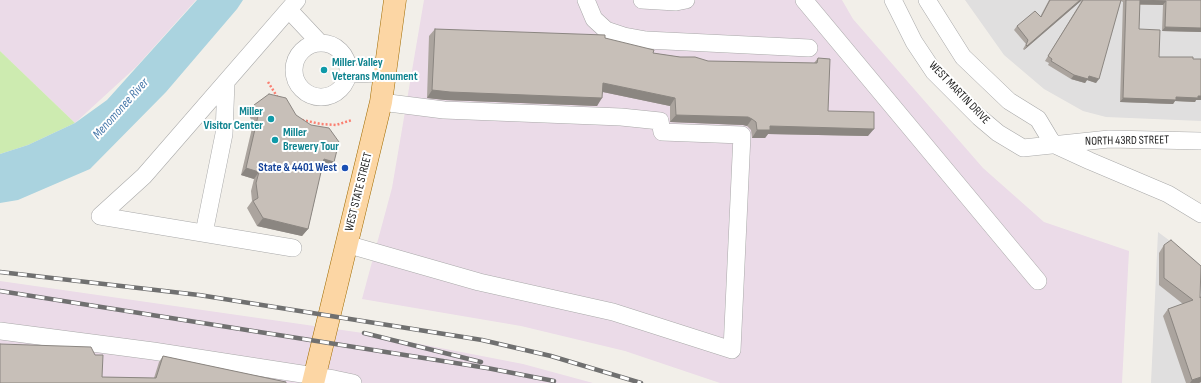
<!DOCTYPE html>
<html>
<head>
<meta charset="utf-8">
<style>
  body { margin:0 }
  canvas { display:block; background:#f2efe9 }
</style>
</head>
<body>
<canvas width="1201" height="383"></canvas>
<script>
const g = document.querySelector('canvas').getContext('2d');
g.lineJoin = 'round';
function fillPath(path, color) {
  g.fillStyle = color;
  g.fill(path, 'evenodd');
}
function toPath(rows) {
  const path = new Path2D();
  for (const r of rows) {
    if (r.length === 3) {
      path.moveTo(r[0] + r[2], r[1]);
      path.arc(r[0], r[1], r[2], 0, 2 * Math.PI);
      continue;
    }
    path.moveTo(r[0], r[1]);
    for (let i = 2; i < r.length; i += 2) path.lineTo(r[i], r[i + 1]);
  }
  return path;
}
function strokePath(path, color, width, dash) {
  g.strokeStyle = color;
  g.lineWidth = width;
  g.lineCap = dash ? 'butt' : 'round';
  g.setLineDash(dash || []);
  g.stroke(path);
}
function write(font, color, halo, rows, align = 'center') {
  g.font = font + ' "Sofia Sans Condensed",sans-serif';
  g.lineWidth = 4;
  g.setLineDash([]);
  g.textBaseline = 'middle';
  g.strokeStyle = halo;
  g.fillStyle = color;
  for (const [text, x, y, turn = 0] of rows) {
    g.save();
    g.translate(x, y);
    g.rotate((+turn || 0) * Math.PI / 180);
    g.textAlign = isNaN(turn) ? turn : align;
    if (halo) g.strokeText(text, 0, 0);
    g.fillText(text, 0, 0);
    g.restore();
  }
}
fillPath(toPath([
  [965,0,1201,0,1201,121,1106,117,1083,111,1044,89,1004,55],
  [1158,232,1193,258,1201,266,1201,383,1151,383]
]), '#e0dfdf');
fillPath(toPath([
  [0,0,196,0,136,67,75,123,0,51],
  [424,0,842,0,853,19,983,168,1044,222,1129,251,1122,383,720,383,625,351,521,326,362,299,392,188],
  [0,281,363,333,523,364,593,383,0,383]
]), '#ebdbe8');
fillPath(toPath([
  [0,51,75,123,28,145,0,154]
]), '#cdebb0');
fillPath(toPath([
  [197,0,243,0,237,9,166,92,90,169,18,200,0,203,0,154,28,145,75,123,107,100]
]), '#aad3df');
const minor = toPath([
  [586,0,594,19,606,30,624,36,646,40,809,48],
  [642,0,676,2,686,0],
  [804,0,1038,281],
  [893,0,914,42,934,72,979,117,998,133,1023,148,1109,139,1201,141],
  [927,0,963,57,1009,101,1038,119,1053,144,1090,161,1168,194,1201,214],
  [289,10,320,43],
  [321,70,27],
  [348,74,385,73],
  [100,216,144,176,297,0],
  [100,216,293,248],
  [204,233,224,134,226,82],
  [346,244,479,282,613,312,732,350,742,135,662,132,660,121,621,117,444,110,381,102],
  [0,331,153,351,334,379,353,383]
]);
const major = toPath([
  [313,383,381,102,395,0]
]);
strokePath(minor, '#a9a9a9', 18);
strokePath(major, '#a06b00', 23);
strokePath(toPath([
  [268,82,278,98],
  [302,120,321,124,336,125,352,120]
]), '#fa8072', 2.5, [2, 2]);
strokePath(minor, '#fff', 17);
strokePath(major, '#fcd6a4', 22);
const rail = toPath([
  [0,272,199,295,482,340,551,356,641,383],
  [0,291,487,368,554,381],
  [364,333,481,362]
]);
strokePath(rail, '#707070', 4.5);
strokePath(rail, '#fff', 3, [9]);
fillPath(toPath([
  [1049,0,1082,0,1024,50,1023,49,1026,44,1014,30,1017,26,1040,17],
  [1082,0,1201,0,1201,32,1162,31,1163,5,1140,5,1139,29,1159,57,1196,100,1195,102,1175,101,1173,104,1120,102,1123,2,1121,1,1096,83,1087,80,1085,83,1071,79,1048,65,1049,63,1045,61],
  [435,29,605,38,653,53,708,61,814,63,818,58,828,111,868,136,768,134,765,138,752,138,751,130,747,126,743,125,670,122,670,106,603,92,597,106,445,100,427,98,429,36],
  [254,105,296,115,334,162,329,170,322,167,308,229,302,236,257,226,247,208,252,201,251,191,254,179,241,175,253,124,248,113],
  [1164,245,1201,297,1201,383,1201,382,1199,383,1186,383,1163,316,1168,309,1183,304,1159,285,1159,253],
  [95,355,102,377,154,378,159,362,163,356,286,382,0,383]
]), '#aba49e');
fillPath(toPath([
  [1080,0,1082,0,1024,50,1027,46],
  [1140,0,1166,1,1163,5,1138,4],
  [1165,27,1201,28,1201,32,1162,31],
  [1074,75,1089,76,1099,79,1096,83,1087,80,1085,83,1071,79],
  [603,83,675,98,670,106,598,91],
  [432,90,602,98,597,106,445,100,427,98],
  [1198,96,1201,96,1201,100,1196,100,1195,102,1175,101,1173,104,1120,102,1123,98],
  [676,115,748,117,752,119,747,126,743,125,670,122],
  [770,126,874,129,868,136,768,134,765,138,752,138,757,130],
  [324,159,334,162,329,170,319,166],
  [246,168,259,172,254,179,241,175],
  [263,218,308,229,302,236,257,226],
  [1201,377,1201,382,1199,383,1190,383,1192,380]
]), '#8b8681');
const building = toPath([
  [1050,0,1080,0,1027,46,1026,45,1028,40,1017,26,1035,11,1041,17,1050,0],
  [1083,0,1121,0,1099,79,1089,76,1088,79,1074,75,1051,61,1052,59,1048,56,1083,0],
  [1126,0,1201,0,1201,28,1165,27,1166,1,1140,0,1139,29,1160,30,1159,57,1193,57,1193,59,1201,59,1201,96,1198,96,1198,98,1176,97,1176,100,1123,98,1126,0],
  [435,29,605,35,605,38,654,50,653,53,680,57,695,57,708,61,817,63,818,58,830,59,828,111,874,112,874,129,770,126,770,130,757,130,756,122,752,119,748,117,676,115,675,98,603,83,602,98,450,92,432,90,435,29],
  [269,94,286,98,296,115,311,125,329,128,339,142,334,162,324,159,308,229,263,218,253,201,258,198,256,183,259,172,246,168,258,116,254,105,269,94],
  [1171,240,1201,266,1200,298,1201,297,1201,377,1192,380,1168,309,1193,300,1164,278,1164,245,1171,240],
  [0,344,91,347,95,355,103,355,102,377,156,378,163,356,286,382,286,383,0,383,0,344]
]);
fillPath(building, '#c7bfb8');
strokePath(building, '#8b8681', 1);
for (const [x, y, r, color] of [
  [324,70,4,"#0f9aa8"],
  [271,119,4,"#0f9aa8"],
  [275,140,4,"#0f9aa8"],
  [345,168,4,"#1a4fb4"]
]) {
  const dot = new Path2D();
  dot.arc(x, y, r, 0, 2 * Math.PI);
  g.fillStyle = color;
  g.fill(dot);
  strokePath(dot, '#fff', 1.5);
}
write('bold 12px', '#0d838f', '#fff', [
  ["Miller Valley",332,63],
  ["Veterans Monument",332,77],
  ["Miller",263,112,"right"],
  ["Visitor Center",263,126,"right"],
  ["Miller",283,133],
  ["Brewery Tour",283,147]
], 'left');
write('12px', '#222', '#fff', [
  ["WEST MARTIN DRIVE",959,93,46],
  ["NORTH 43RD STREET",1127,141,-1],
  ["WEST STATE STREET",359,192,-76]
]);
write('bold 12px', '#164399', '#fff', [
  ["State & 4401 West",337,168]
], 'right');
write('italic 13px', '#4a7aab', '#fff', [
  ["Menomonee River",121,109,-48]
]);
</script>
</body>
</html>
